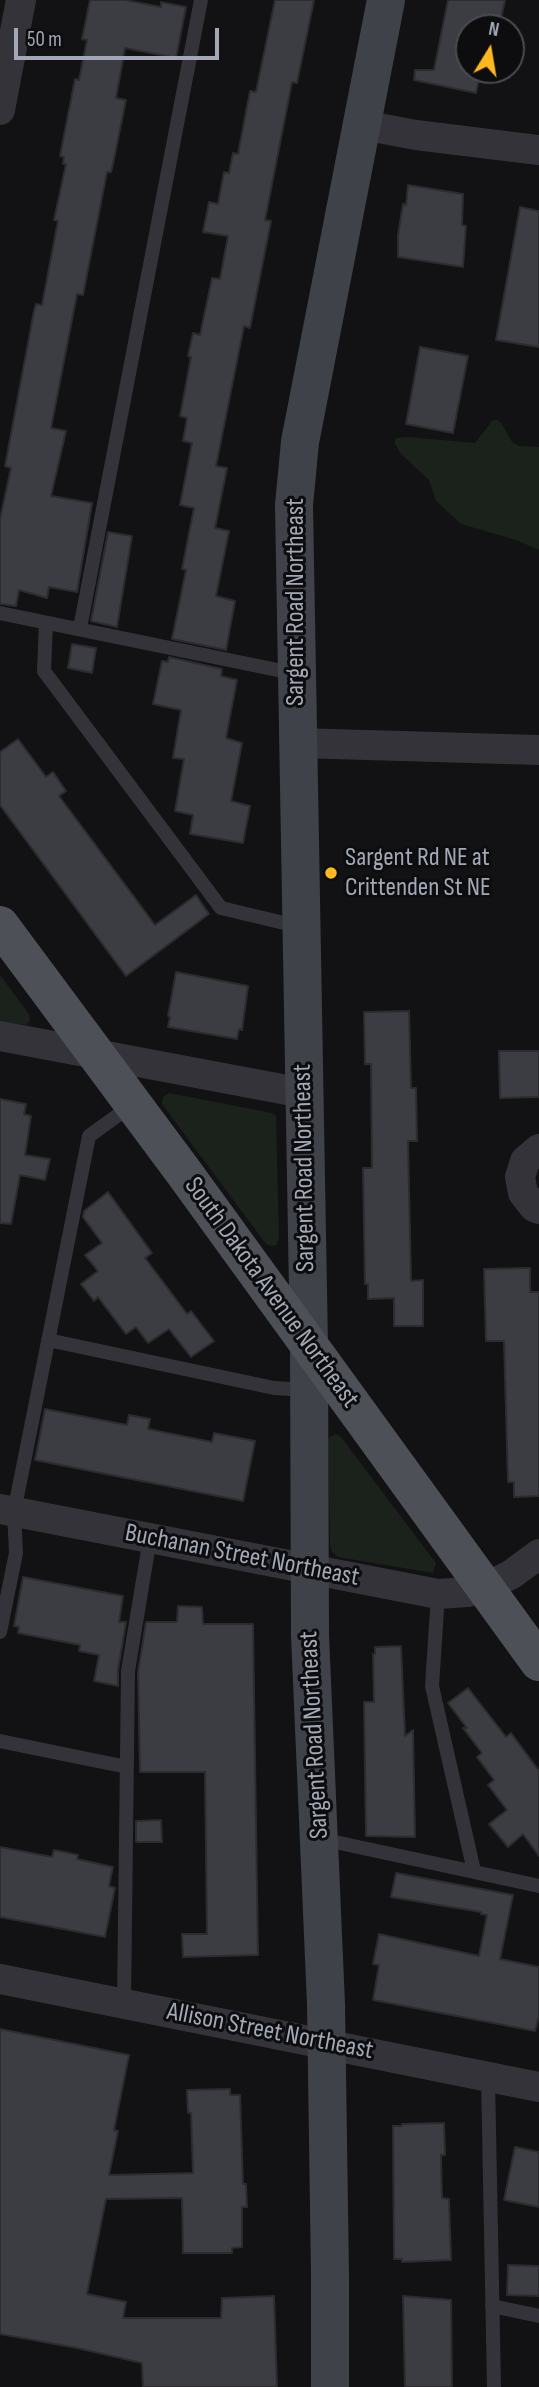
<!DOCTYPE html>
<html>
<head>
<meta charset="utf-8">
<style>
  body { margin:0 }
  #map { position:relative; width:539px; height:2387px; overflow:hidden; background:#121214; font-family:"Sofia Sans Condensed",sans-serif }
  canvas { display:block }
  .north { position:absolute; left:455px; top:14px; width:70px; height:70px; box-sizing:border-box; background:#0d0d0f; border:2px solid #494b52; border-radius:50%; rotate:11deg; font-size:19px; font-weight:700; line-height:28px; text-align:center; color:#a2a8b6 }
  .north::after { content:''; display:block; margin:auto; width:24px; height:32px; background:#ffb91f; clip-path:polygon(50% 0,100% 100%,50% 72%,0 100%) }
  .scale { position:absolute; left:14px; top:28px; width:205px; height:32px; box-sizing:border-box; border:4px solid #a2a8b6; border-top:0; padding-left:9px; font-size:21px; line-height:24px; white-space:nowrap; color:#a2a8b6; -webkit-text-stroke:5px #0d0d0f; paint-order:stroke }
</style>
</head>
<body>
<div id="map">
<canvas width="539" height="2387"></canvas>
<div class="north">N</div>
<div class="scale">50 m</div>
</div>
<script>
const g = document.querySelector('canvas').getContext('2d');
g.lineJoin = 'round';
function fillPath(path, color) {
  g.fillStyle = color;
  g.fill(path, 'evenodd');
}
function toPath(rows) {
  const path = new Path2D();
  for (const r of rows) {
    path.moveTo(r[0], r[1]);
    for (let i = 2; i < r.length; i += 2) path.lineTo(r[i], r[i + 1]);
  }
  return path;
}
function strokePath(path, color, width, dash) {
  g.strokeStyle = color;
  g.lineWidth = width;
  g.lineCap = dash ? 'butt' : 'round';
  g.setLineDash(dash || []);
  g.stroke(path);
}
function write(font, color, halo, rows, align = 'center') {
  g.font = font + ' "Sofia Sans Condensed",sans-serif';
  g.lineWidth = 6;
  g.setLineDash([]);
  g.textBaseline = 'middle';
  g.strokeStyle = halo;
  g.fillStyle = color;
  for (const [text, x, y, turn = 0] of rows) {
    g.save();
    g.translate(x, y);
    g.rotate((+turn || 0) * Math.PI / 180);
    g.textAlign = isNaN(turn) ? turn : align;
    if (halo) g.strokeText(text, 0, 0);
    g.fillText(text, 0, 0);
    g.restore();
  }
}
fillPath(toPath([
  [493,420,498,420,502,424,512,442,519,446,539,447,539,550,516,540,461,524,436,501,429,480,401,454,394,442,397,438,408,437,475,443],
  [0,975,29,1014,30,1021,27,1025,0,1022],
  [169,1093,272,1113,276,1116,279,1239,276,1245,271,1246,266,1244,162,1104,163,1097],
  [336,1434,341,1437,436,1563,433,1573,338,1557,332,1552,330,1545,328,1441,330,1437]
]), '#1a221b');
const building = toPath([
  [90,0,125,0,161,7,161,2,186,7,176,58,125,48,116,98,126,100,113,164,111,172,107,172,83,295,77,294,51,428,66,431,51,496,92,503,77,592,49,587,47,598,19,590,16,606,0,604,0,519,11,468,5,466,34,311,36,304,42,305,58,221,54,220,66,164,63,164,64,157,60,156,75,79,79,80,87,40,82,39,90,0],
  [275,0,314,0,297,83,292,82,265,220,271,221,250,328,244,326,216,466,227,468,215,528,229,531,216,596,235,601,226,650,172,639,186,570,182,569,194,508,180,505,192,443,183,441,187,418,180,416,191,357,188,356,193,333,200,335,212,278,220,279,228,236,203,232,209,202,218,204,224,172,229,173,233,153,238,154,250,91,256,92,275,0],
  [448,0,505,0,499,28,469,28,469,70,481,70,476,93,414,80,415,70,434,70,448,0],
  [408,185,463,194,462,225,466,226,463,267,398,257,398,235,403,204,406,205,408,185],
  [520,207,539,211,539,347,496,340,520,207],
  [420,347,468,356,453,433,406,424,420,347],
  [108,532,132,536,117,627,91,621,108,532],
  [72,644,96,648,92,673,68,668,72,644],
  [169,657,222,669,221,676,237,680,226,738,242,743,231,801,250,806,243,843,190,834,193,815,175,811,184,759,173,758,181,710,153,704,162,661,168,662,169,657],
  [18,739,46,777,53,772,66,791,59,796,155,925,196,895,209,914,126,976,0,805,0,752,18,739],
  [176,972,248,986,242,1030,239,1029,237,1039,168,1027,170,1017,168,1016,176,972],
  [409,1011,411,1088,416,1088,417,1141,408,1141,411,1281,423,1280,423,1326,394,1326,394,1298,368,1299,368,1284,365,1284,363,1168,372,1168,371,1064,365,1064,364,1012,409,1011],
  [499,1051,539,1051,539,1097,500,1098,499,1051],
  [0,1099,26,1104,24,1114,31,1116,25,1155,50,1159,45,1180,20,1175,11,1224,0,1223,0,1099],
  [108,1192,152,1253,145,1258,187,1314,191,1311,214,1341,191,1357,169,1329,148,1343,136,1327,126,1334,98,1297,94,1301,81,1284,98,1271,85,1255,102,1243,83,1217,84,1211,108,1192],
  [530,1268,530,1292,539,1292,539,1496,514,1497,514,1482,508,1482,504,1341,486,1341,484,1269,530,1268],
  [45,1409,127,1425,129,1415,150,1419,148,1429,212,1442,214,1433,255,1441,243,1501,35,1460,45,1409],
  [23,1577,123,1596,119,1622,126,1622,118,1670,118,1686,94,1681,99,1655,79,1651,80,1645,18,1633,19,1627,14,1626,23,1577],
  [178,1606,202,1607,203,1624,253,1624,258,1955,183,1957,182,1934,207,1934,205,1772,140,1772,138,1672,146,1622,177,1622,178,1606],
  [401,1646,405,1736,413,1730,415,1837,366,1836,364,1702,374,1702,373,1654,375,1654,375,1647,401,1646],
  [468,1688,506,1737,511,1733,539,1771,539,1856,523,1834,508,1847,489,1824,507,1810,488,1785,494,1780,477,1757,482,1753,463,1728,467,1728,448,1703,468,1688],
  [161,1820,162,1842,136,1842,136,1821,161,1820],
  [0,1847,52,1857,54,1850,78,1855,77,1859,113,1867,109,1886,115,1888,105,1937,0,1917,0,1847],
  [396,1873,513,1895,500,1959,539,1967,539,2016,535,2031,373,2000,379,1965,373,1964,379,1934,479,1956,487,1915,481,1914,481,1912,391,1897,396,1873],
  [0,2029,129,2055,114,2130,118,2131,109,2175,193,2173,191,2113,188,2113,187,2090,230,2089,230,2095,240,2095,243,2184,246,2184,247,2207,242,2207,242,2247,232,2248,232,2253,183,2253,182,2198,106,2199,87,2294,126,2302,123,2318,221,2318,222,2298,274,2296,277,2387,143,2387,142,2363,77,2348,0,2334,0,2029],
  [444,2123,445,2155,441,2155,442,2198,449,2199,451,2260,402,2262,402,2259,394,2259,393,2126,402,2126,402,2124,444,2123],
  [515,2147,539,2152,539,2207,504,2200,515,2147],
  [508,2265,539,2266,539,2296,507,2295,508,2265],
  [403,2296,451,2300,452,2387,405,2387,403,2296]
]);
fillPath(building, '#3c3d42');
strokePath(building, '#2c2c30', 2);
strokePath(toPath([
  [0,613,297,674],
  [46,623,44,671,221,908,301,927],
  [80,628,201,0],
  [48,1340,274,1388,308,1390],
  [438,1594,432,1686,474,1871],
  [0,1632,16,1553,14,1512,89,1136,132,1105],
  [0,1741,127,1767],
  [321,1839,539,1886],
  [124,2003,128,1671,150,1538],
  [488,2077,494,2387],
  [492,2306,539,2316]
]), '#333339', 14);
strokePath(toPath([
  [0,110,21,0],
  [362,125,416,135,539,150],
  [298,743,539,750],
  [0,1036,303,1093],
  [539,1149,525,1161,520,1177,523,1193,534,1207,539,1209],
  [0,1509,438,1594,468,1592,485,1588,512,1574,539,1554],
  [0,1979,539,2087]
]), '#333339', 30);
strokePath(toPath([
  [330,2387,330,2276,326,2004,310,1635,309,1346,294,505,300,442,386,0]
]), '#404249', 38);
strokePath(toPath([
  [0,925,185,1174,539,1662]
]), '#4e5058', 38);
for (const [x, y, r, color] of [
  [331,873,7,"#ffb91f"]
]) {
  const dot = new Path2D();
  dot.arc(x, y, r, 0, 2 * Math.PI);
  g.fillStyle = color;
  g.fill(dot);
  strokePath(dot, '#0d0d0f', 2.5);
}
write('26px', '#a2a8b6', '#0d0d0f', [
  ["Sargent Road Northeast",296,602,-90],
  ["Sargent Road Northeast",305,1168,-91],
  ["South Dakota Avenue Northeast",271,1293,54],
  ["Buchanan Street Northeast",242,1556,11],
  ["Sargent Road Northeast",315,1735,-93],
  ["Allison Street Northeast",270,2032,11]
]);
write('26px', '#a2a8b6', '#0d0d0f', [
  ["Sargent Rd NE at",345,858],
  ["Crittenden St NE",345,888]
], 'left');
</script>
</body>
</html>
